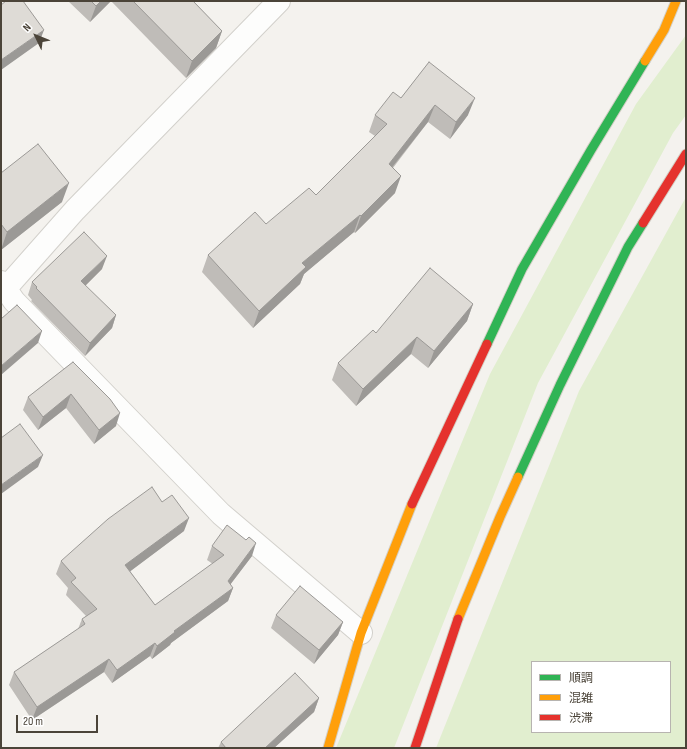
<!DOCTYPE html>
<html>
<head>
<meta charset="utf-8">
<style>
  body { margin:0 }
  #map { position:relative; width:687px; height:749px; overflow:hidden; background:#f4f2ee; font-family:"Sofia Sans Condensed","Noto Sans JP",sans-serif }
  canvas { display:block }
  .frame { position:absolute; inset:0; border:2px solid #4b4439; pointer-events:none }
  .legend { position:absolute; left:531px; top:661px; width:140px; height:72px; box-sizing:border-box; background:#fff; border:1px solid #b7b4b0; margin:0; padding:5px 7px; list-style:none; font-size:12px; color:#4b4439 }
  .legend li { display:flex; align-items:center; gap:8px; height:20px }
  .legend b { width:20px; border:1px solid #b7b4b0 }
  .north { position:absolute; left:16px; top:16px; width:40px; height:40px; -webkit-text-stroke:3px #fff; paint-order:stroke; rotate:313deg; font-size:11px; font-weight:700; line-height:16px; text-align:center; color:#4b4439 }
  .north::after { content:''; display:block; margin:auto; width:14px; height:18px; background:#4b4439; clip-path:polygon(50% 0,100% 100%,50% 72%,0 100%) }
  .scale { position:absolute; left:16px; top:715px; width:82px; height:18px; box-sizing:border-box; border:2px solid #4b4439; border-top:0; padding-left:5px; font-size:12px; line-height:14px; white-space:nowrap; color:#4b4439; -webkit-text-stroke:3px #fff; paint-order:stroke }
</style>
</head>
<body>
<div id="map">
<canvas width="687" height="749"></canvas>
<div class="frame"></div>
<ul class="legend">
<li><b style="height:5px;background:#30b455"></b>順調</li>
<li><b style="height:5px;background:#ff9f0a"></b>混雑</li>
<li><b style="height:5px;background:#e5322d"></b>渋滞</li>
</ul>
<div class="north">N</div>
<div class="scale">20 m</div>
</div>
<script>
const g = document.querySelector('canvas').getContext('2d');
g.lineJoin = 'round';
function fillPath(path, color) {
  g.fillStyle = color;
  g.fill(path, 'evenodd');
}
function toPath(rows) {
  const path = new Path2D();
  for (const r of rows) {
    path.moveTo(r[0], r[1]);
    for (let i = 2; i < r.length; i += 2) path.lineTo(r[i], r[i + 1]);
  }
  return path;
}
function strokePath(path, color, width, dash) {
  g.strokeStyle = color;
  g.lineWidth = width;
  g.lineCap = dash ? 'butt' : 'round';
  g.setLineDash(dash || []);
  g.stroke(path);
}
fillPath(toPath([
  [686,35,686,115,673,133,538,383,394,748,336,748,490,374,636,104],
  [686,197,686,748,436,748,579,391],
  [532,662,670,662,670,732,532,732]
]), '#e1eecf');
const street = toPath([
  [1,282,14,301,221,514,361,633],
  [6,288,75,210,279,1]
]);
const fast = toPath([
  [487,344,522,269,591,150,645,61],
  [518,477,560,385,628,247,643,223]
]);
const slow = toPath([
  [645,61,664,30,676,1],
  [458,619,500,517,518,477],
  [328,748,361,633,412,504]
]);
const jam = toPath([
  [643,223,686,154],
  [412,504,487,344],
  [415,748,458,619]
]);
strokePath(street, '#d2d0cb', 24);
strokePath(fast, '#d3cfc5', 11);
strokePath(slow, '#d3cfc5', 11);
strokePath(jam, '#d3cfc5', 11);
strokePath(street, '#fdfdfc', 22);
strokePath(fast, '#30b455', 9);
strokePath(slow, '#ff9f0a', 9);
strokePath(jam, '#e5322d', 9);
fillPath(toPath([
  [68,1,193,1,222,31,216,48,186,78,111,1,90,22],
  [429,62,468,115,450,139,428,122,393,168,395,193,355,233,354,232,304,274,300,284,253,328,202,272,208,255,266,224,316,195,375,136,369,132,375,115,401,98],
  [1,173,62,202,1,250],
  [102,269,85,286,116,315,112,328,85,356,31,301,32,300,28,295,32,282],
  [473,304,467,321,428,368,411,354,356,406,332,380,338,363,376,333],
  [73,362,116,426,94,444,66,408,38,430,23,410,28,397],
  [184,531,130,571,155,605,213,564,207,560,212,546,252,556,230,585,233,588,228,601,171,643,170,645,152,659,150,656,112,683,104,672,32,720,9,685,14,672,78,629,82,619,86,616,66,595,68,588,56,574,61,561],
  [276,615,343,622,338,635,314,664,271,628],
  [319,698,314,712,274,748,218,748,221,742]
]), '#bfbcb8');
fillPath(toPath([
  [101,1,111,1,90,22,96,6],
  [44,30,39,43,1,70,1,60],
  [222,31,216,48,186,78,192,61],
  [475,98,468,115,450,139,456,122],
  [435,105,428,122,382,180,389,164],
  [401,176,395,193,355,233,361,216],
  [69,183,62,202,1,250,7,232],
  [360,215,354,232,304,274,300,284,253,328,259,311,302,263],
  [107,256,102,269,76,295,81,281],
  [473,304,467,321,428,368,434,351],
  [116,315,112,328,85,356,90,343],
  [42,331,38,343,1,375,1,366],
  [417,337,411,354,356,406,363,389],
  [71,394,66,408,38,430,43,417],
  [120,413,116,426,94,444,99,430],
  [43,455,38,467,1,494,1,485],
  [189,518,184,531,120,579,125,565],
  [256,543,252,556,223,594,228,581],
  [233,588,228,601,171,643,170,645,152,659,157,646,174,631],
  [343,622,338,635,314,664,319,650],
  [155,643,150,656,112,683,117,670],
  [109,659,104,672,32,720,37,707],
  [319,698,314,712,274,748,265,748]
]), '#9b9996');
const building = toPath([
  [6,1,23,1,44,30,1,60,1,5,6,1],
  [91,1,101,1,96,6,91,1],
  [133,1,193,1,222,31,192,61,133,1],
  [429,62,475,98,456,122,435,105,389,164,401,176,361,216,360,215,302,263,306,267,259,311,208,255,255,212,266,224,309,188,316,195,387,124,375,115,393,92,401,98,429,62],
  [38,144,69,183,7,232,1,224,1,173,38,144],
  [84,232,107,256,81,281,116,315,90,343,36,288,37,287,32,282,84,232],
  [430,268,473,304,434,351,417,337,363,389,338,363,373,330,376,333,430,268],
  [17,305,42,331,1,366,1,319,17,305],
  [73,362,110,399,120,413,99,430,71,394,43,417,28,397,73,362],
  [20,424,43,455,1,485,1,438,20,424],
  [152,487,162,502,172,495,189,518,125,565,155,605,224,555,212,546,227,525,246,540,249,537,256,543,228,581,233,588,174,631,175,632,157,646,155,643,117,670,109,659,37,707,14,672,85,624,82,619,97,609,71,582,76,578,61,561,108,519,152,487],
  [300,586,343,622,319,650,276,615,300,586],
  [295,673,319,698,265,748,226,748,221,742,295,673]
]);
fillPath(building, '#dedbd6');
strokePath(building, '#9b9996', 1);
</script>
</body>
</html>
